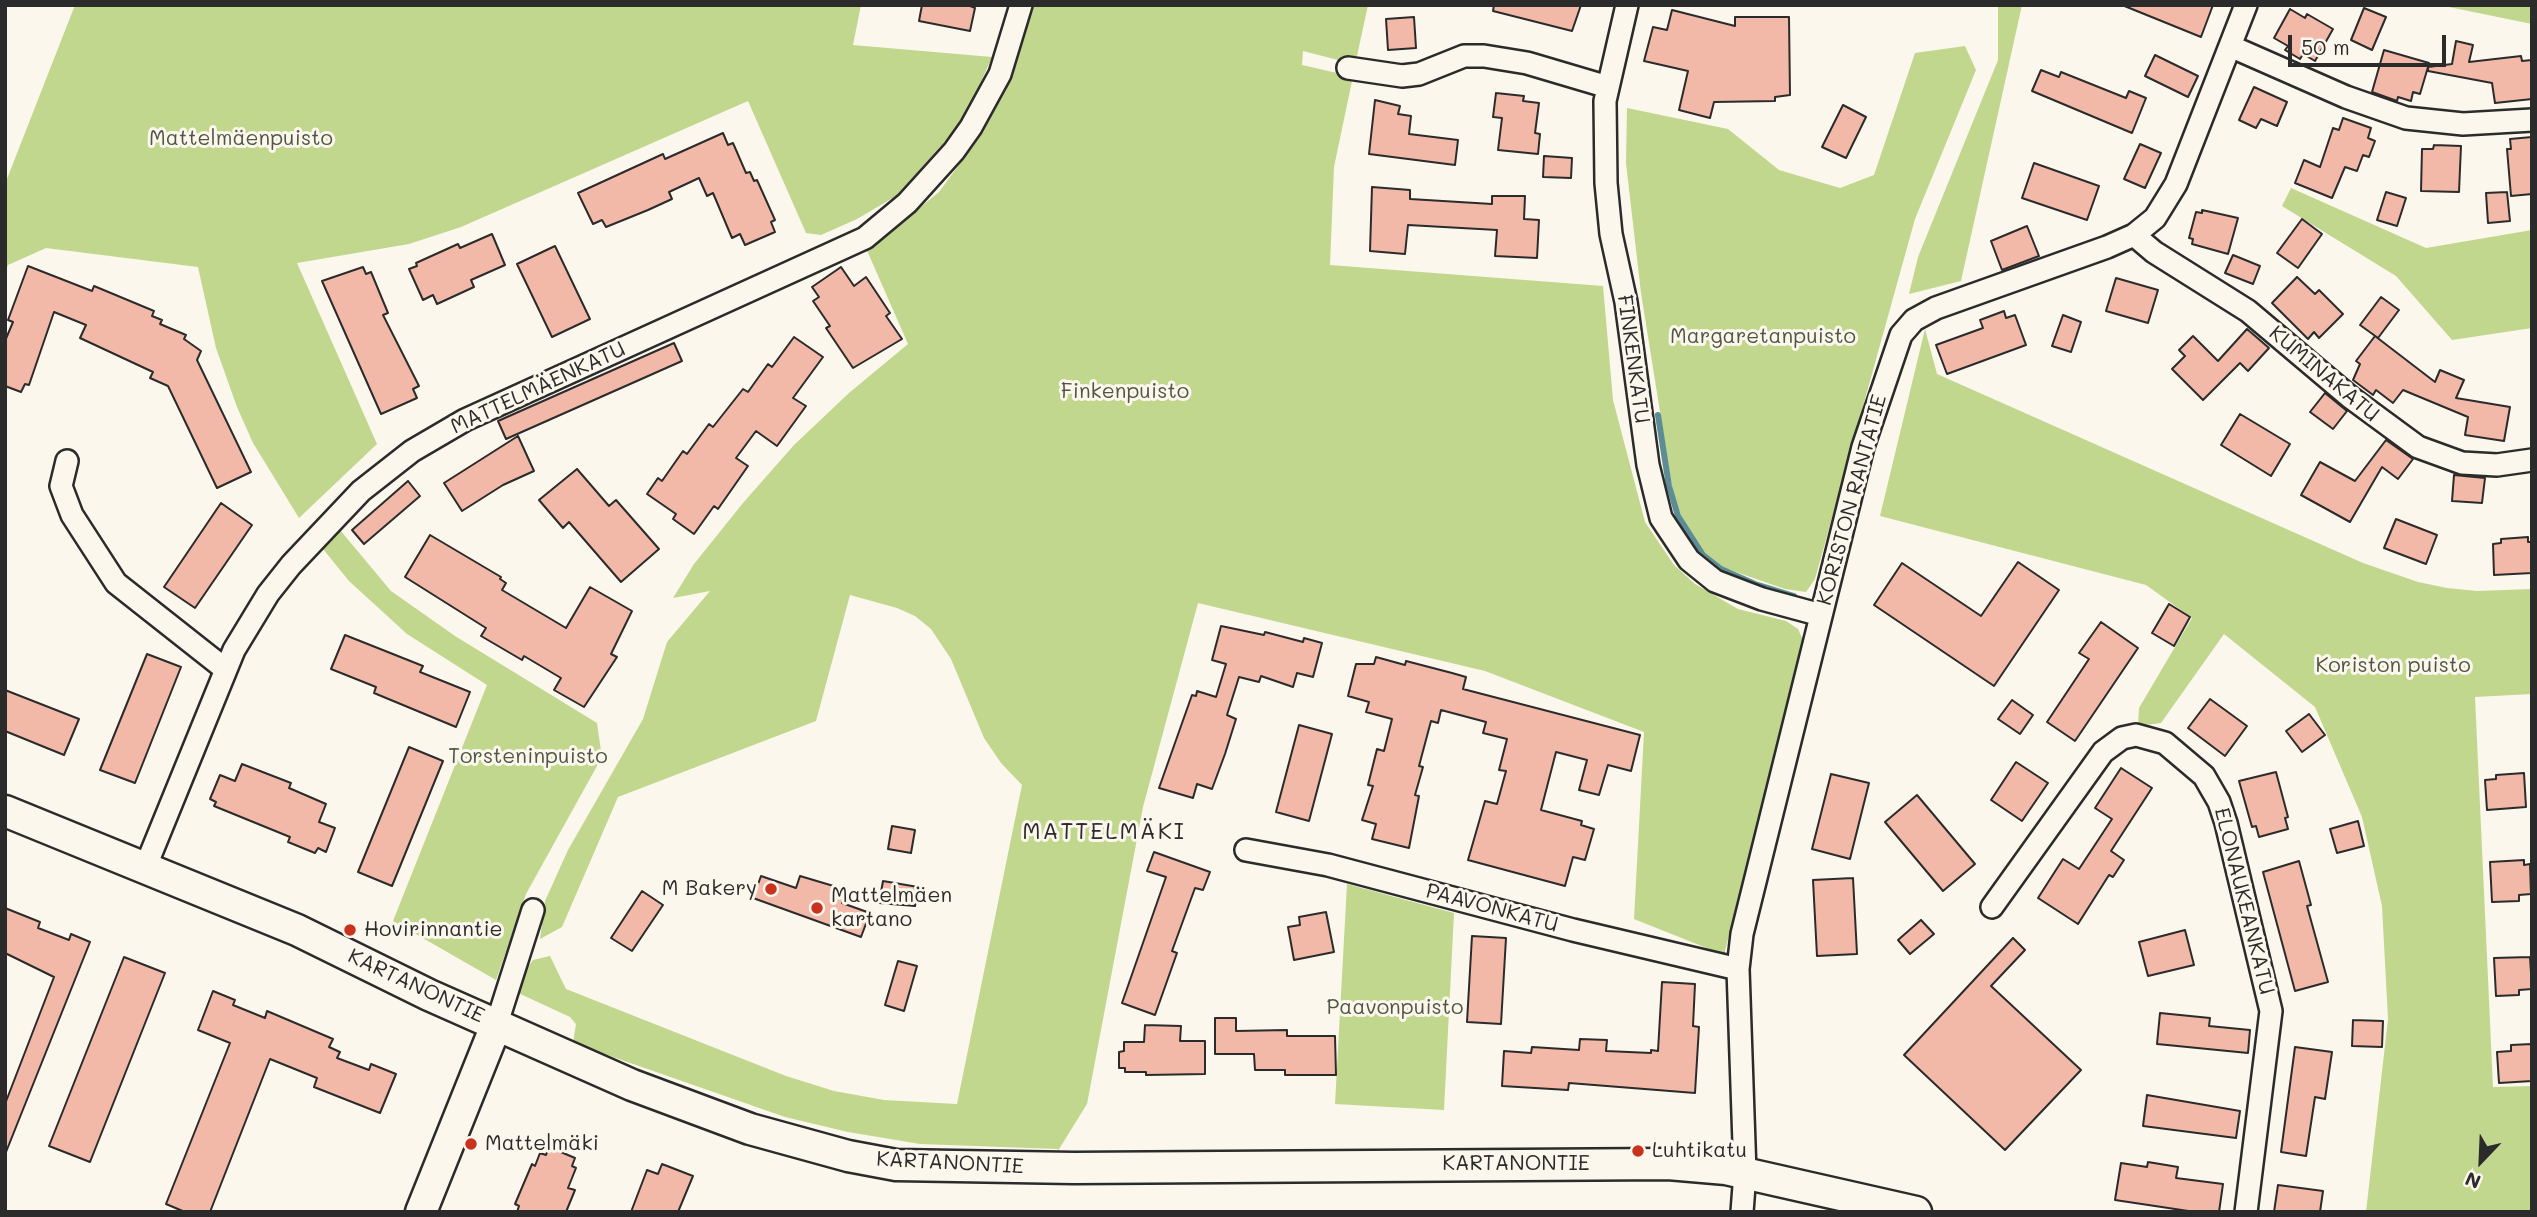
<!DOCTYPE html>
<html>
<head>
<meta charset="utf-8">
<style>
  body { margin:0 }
  #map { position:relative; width:2537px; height:1217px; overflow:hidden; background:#fbf7ec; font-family:Mali,sans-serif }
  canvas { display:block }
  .frame { position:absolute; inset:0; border:7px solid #2b2b2b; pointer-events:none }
  .north { position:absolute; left:2446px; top:1126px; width:70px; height:70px; -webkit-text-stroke:5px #fbf7ec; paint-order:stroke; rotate:203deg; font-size:19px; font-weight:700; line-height:28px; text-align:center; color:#2b2b2b }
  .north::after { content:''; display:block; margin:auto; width:24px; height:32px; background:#2b2b2b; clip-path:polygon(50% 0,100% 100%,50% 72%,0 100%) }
  .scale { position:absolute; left:2288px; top:35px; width:158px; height:32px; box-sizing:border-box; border:4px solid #2b2b2b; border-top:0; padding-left:9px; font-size:21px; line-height:24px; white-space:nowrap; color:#2b2b2b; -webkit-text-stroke:5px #fbf7ec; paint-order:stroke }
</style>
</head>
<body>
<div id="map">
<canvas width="2537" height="1217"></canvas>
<div class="frame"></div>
<div class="north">N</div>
<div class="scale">50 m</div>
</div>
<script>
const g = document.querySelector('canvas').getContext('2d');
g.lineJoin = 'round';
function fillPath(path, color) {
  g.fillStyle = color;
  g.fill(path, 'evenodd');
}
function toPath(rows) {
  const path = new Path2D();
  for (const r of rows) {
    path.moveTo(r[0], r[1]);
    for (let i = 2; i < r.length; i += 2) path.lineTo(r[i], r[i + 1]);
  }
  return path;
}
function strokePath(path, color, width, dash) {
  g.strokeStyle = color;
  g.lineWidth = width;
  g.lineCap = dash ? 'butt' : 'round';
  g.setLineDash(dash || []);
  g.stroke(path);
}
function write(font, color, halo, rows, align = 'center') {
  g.font = font + ' Mali,sans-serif';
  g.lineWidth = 6;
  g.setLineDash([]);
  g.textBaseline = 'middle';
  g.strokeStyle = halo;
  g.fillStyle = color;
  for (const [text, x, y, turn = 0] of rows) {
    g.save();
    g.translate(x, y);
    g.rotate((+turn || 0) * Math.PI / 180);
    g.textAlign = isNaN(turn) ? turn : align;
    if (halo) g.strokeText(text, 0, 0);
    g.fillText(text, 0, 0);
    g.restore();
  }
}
fillPath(toPath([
  [75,5,861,5,853,45,992,57,964,120,896,196,857,219,821,235,806,233,748,101,461,227,409,244,297,263,377,444,299,518,253,443,237,407,216,348,198,267,46,248,8,265,5,272,5,184],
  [1027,5,1368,5,1357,56,1338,60,1303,51,1302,65,1337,73,1352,81,1334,167,1330,265,1603,286,1613,400,1645,522,1674,565,1695,584,1738,609,1786,621,1798,629,1803,640,1724,955,1634,919,1644,732,1485,671,1198,603,1143,807,1087,1104,1056,1154,1058,1149,920,1144,848,1132,785,1117,573,1043,576,1024,570,1017,516,992,522,975,533,960,550,956,566,989,786,1076,834,1091,884,1100,957,1104,1022,785,1001,763,984,738,951,659,931,629,915,616,897,608,850,595,816,721,618,797,562,927,540,939,545,901,568,850,643,719,667,642,710,591,673,598,694,564,743,503,794,445,849,393,908,344,865,246,902,222,939,192,972,147,1006,90],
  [1998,5,2022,5,1961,281,1909,294,1918,257,1998,60],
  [2439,5,2532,5,2532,24],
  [1965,46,1976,70,1915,219,1815,579,1806,592,1785,589,1710,563,1686,530,1673,493,1641,293,1626,163,1627,108,1728,129,1779,170,1840,188,1874,175,1915,53],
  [2291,188,2426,248,2532,230,2532,328,2452,340,2396,276,2282,206],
  [1925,329,1937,374,2363,563,2418,582,2447,588,2477,591,2532,589,2532,694,2475,697,2493,1087,2532,1086,2532,1212,2366,1212,2388,1019,2382,906,2362,817,2315,707,2224,634,2161,723,2138,726,2139,708,2192,618,2146,585,1880,516],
  [340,530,391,591,455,636,597,723,601,751,597,766,526,894,496,980,393,921,487,685,407,634,349,581,323,549],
  [1347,884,1454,913,1444,1110,1335,1104]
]), '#c0d78d');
strokePath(toPath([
  [1658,415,1669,486,1678,516,1703,555,1721,569,1755,584,1794,596]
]), '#5d8d94', 6);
const building = toPath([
  [922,5,968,5,975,8,970,31,919,21,922,5],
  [1494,5,1581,5,1572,31,1493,11,1494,5],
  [2122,5,2213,5,2201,37,2122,5],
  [2364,8,2386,17,2372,50,2351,40,2364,8],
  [2290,9,2305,18,2307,14,2333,29,2315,61,2303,54,2300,59,2285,50,2288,46,2274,38,2290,9],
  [1672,10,1735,26,1735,17,1789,17,1790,95,1775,97,1775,101,1714,102,1710,118,1679,110,1688,71,1644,61,1653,27,1667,30,1672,10],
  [1414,17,1416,48,1388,50,1386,19,1414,17],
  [2456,41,2473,45,2469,62,2521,56,2522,61,2532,60,2532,99,2495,103,2492,83,2428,71,2428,67,2420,94,2413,92,2411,101,2398,97,2397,101,2372,92,2384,50,2429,63,2428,67,2452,64,2456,41],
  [2155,55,2198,76,2188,97,2145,76,2155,55],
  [2041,70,2059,77,2061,72,2126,98,2129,91,2146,98,2132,133,2032,91,2041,70],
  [2254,87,2287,102,2277,126,2261,119,2256,128,2239,120,2254,87],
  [1496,93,1524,96,1523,101,1539,103,1535,133,1540,134,1538,154,1498,150,1502,118,1493,117,1496,93],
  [1375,100,1400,106,1398,114,1411,116,1409,134,1458,140,1455,165,1369,154,1375,100],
  [1843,105,1866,117,1846,158,1822,147,1843,105],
  [2343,118,2371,128,2368,138,2375,141,2369,157,2363,155,2357,171,2345,167,2332,198,2295,183,2304,160,2320,167,2333,128,2339,130,2343,118],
  [723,133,728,145,733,143,746,173,750,172,754,181,757,180,775,220,771,222,775,232,745,245,740,234,732,238,713,193,707,196,699,178,669,192,672,199,648,210,606,227,602,220,593,224,578,193,663,154,665,159,723,133],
  [2532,137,2532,194,2511,196,2507,149,2511,149,2510,139,2532,137],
  [2140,144,2161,153,2145,188,2124,179,2140,144],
  [2434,145,2461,146,2459,192,2421,191,2422,149,2433,149,2434,145],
  [1544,156,1572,158,1571,178,1543,177,1544,156],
  [2034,163,2099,186,2087,220,2022,198,2034,163],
  [1372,187,1410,190,1410,199,1492,204,1492,196,1525,196,1524,219,1539,220,1537,258,1495,256,1497,230,1408,225,1405,254,1370,251,1372,187],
  [2386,192,2406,198,2397,226,2377,220,2386,192],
  [2507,192,2510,221,2488,223,2486,193,2507,192],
  [2202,210,2238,218,2228,254,2192,244,2193,239,2189,238,2196,212,2202,213,2202,210],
  [2302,219,2322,234,2298,268,2277,253,2302,219],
  [2027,226,2039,256,2002,270,1991,241,2027,226],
  [492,234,505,265,471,280,474,287,437,304,433,295,423,300,409,269,417,266,416,263,458,244,460,248,492,234],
  [555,246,590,319,552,337,517,264,555,246],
  [2233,255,2260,266,2253,284,2225,273,2233,255],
  [28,266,92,291,94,286,154,311,152,316,162,320,160,324,186,335,184,339,201,351,197,360,251,472,217,488,168,386,150,378,153,372,80,338,86,325,54,312,29,385,25,384,21,392,5,386,5,341,13,322,8,320,28,266],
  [363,267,366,274,371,272,388,313,383,315,419,386,413,389,417,398,381,414,322,281,363,267],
  [841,267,854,286,866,277,890,313,886,316,902,339,853,368,826,328,830,326,813,301,819,297,812,287,841,267],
  [2297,277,2315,294,2319,290,2343,314,2319,338,2314,332,2308,339,2272,303,2297,277],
  [2116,278,2158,290,2148,323,2106,311,2116,278],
  [2381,297,2399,310,2378,338,2360,325,2381,297],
  [2004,311,2006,318,2015,315,2026,345,1947,374,1936,345,1983,328,1980,320,2004,311],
  [2063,315,2081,322,2071,352,2052,346,2063,315],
  [2247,329,2269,348,2248,371,2240,363,2203,400,2172,369,2185,356,2179,350,2193,336,2218,361,2247,329],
  [2375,336,2435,382,2440,370,2464,380,2456,398,2510,407,2504,441,2465,435,2468,417,2403,390,2393,403,2376,390,2373,395,2353,380,2360,364,2356,361,2375,336],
  [794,337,823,357,793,398,806,406,777,446,756,431,736,458,748,466,718,509,714,506,694,534,673,519,676,514,647,494,658,478,662,481,683,451,687,454,709,424,713,427,743,389,748,392,768,364,772,367,794,337],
  [674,343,682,361,506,439,498,421,674,343],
  [2325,393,2347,411,2333,429,2310,412,2325,393],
  [2240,414,2290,444,2271,476,2221,445,2240,414],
  [518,436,534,471,503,485,462,511,444,483,518,436],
  [2386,440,2413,459,2398,479,2382,467,2350,522,2301,495,2320,462,2355,481,2386,440],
  [577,469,609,506,616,500,659,549,621,582,569,522,563,528,539,500,577,469],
  [2454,475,2485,478,2482,503,2452,501,2454,475],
  [408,481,420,496,364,544,352,530,408,481],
  [221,503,252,525,195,608,164,587,221,503],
  [2396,519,2437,535,2426,564,2384,548,2396,519],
  [430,535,501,577,500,579,506,583,502,590,566,628,590,587,632,611,611,654,617,657,584,707,554,690,561,678,524,656,522,660,481,636,486,628,405,577,430,535],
  [2528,537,2528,542,2532,542,2532,573,2494,575,2493,544,2501,543,2501,539,2528,537],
  [2018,562,2059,590,1994,686,1874,605,1902,563,1981,616,2018,562],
  [2169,604,2190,617,2174,646,2152,633,2169,604],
  [2101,622,2138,648,2075,741,2047,722,2089,659,2079,653,2101,622],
  [1221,626,1264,635,1265,632,1303,642,1304,638,1322,643,1313,677,1297,673,1293,687,1261,676,1259,682,1239,677,1227,715,1236,719,1225,754,1212,789,1197,784,1193,798,1159,788,1192,695,1196,696,1197,691,1216,697,1226,664,1212,660,1221,626],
  [345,635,423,666,420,672,470,692,456,727,374,693,376,687,331,669,345,635],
  [147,654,181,667,135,783,100,770,147,654],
  [1376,657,1405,665,1406,661,1452,673,1466,677,1463,689,1640,735,1631,771,1608,765,1599,795,1579,790,1587,760,1556,752,1541,810,1582,821,1581,825,1594,829,1585,860,1573,857,1565,886,1468,860,1485,801,1497,804,1506,771,1499,770,1507,739,1483,733,1486,722,1441,710,1438,723,1431,721,1419,766,1423,767,1415,795,1419,796,1409,848,1372,839,1376,824,1362,820,1373,786,1368,785,1377,749,1384,751,1392,719,1366,712,1369,702,1348,696,1356,664,1374,664,1376,657],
  [5,690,79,719,64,755,5,731,5,690],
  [2210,699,2247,726,2225,756,2188,728,2210,699],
  [2012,700,2033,715,2020,734,1998,719,2012,700],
  [2309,714,2325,735,2302,752,2286,731,2309,714],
  [1299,725,1332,734,1309,821,1276,812,1299,725],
  [409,747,443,761,392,886,358,872,409,747],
  [2016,762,2048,783,2022,821,1991,800,2016,762],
  [242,764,291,783,289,788,326,804,319,822,335,828,326,852,318,848,315,853,288,842,290,837,214,806,216,802,210,799,220,775,235,781,242,764],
  [2121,768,2152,788,2111,851,2124,860,2113,877,2109,875,2078,924,2038,898,2063,859,2079,869,2112,819,2095,808,2121,768],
  [2276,772,2288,817,2285,818,2288,829,2259,837,2256,826,2252,827,2239,781,2276,772],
  [2524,773,2526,807,2487,810,2485,780,2496,779,2496,775,2524,773],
  [1831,774,1869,783,1850,859,1812,849,1831,774],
  [1917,795,1975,864,1943,891,1885,822,1917,795],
  [2358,821,2364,846,2337,853,2330,829,2358,821],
  [892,826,915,830,911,853,888,849,892,826],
  [1154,852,1210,872,1203,890,1195,888,1172,951,1177,953,1155,1015,1122,1003,1166,877,1147,871,1154,852],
  [2524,860,2524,865,2530,864,2531,894,2519,895,2519,901,2492,902,2490,862,2524,860],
  [2299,861,2311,905,2307,906,2328,982,2295,991,2263,872,2299,861],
  [761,876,796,888,800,876,847,890,842,903,870,913,861,937,753,898,761,876],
  [1853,878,1857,954,1817,956,1813,880,1853,878],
  [883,881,918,887,915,906,879,903,883,881],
  [642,891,663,905,632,951,611,938,642,891],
  [5,908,40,922,38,928,69,940,71,934,90,942,6,1152,5,1104,54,977,5,953,5,908],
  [1326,912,1334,952,1294,960,1288,927,1300,925,1299,917,1326,912],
  [1921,920,1934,934,1910,954,1898,940,1921,920],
  [2185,930,2194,965,2148,976,2139,942,2185,930],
  [1472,936,1506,938,1501,1024,1467,1022,1472,936],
  [2013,938,2025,950,1991,986,2081,1070,2005,1150,1904,1055,2013,938],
  [124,957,165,973,90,1162,49,1146,124,957],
  [2530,957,2532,989,2519,990,2519,995,2496,996,2494,958,2530,957],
  [898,961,917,966,904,1011,885,1005,898,961],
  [1662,982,1695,984,1693,1026,1699,1027,1695,1093,1569,1083,1568,1090,1502,1086,1504,1051,1531,1053,1532,1047,1579,1050,1580,1039,1607,1040,1606,1051,1651,1053,1651,1050,1658,1051,1662,982],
  [213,991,235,1000,233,1005,265,1018,267,1011,333,1039,329,1047,340,1052,337,1058,369,1070,371,1064,396,1074,380,1113,314,1087,317,1078,270,1059,210,1212,185,1212,166,1204,230,1043,198,1030,213,991],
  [2160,1013,2210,1018,2209,1026,2250,1030,2248,1053,2157,1044,2160,1013],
  [1215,1018,1236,1018,1236,1031,1287,1030,1287,1036,1335,1036,1336,1075,1285,1075,1285,1070,1255,1070,1254,1054,1215,1054,1215,1018],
  [2353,1020,2383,1021,2382,1047,2352,1046,2353,1020],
  [1145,1025,1181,1026,1180,1041,1205,1041,1205,1074,1146,1075,1146,1072,1125,1072,1125,1068,1119,1068,1119,1052,1124,1051,1124,1042,1144,1042,1145,1025],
  [2532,1044,2532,1081,2499,1083,2497,1052,2511,1051,2511,1045,2532,1044],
  [2295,1047,2332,1052,2325,1099,2315,1097,2306,1156,2281,1152,2295,1047],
  [2147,1095,2240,1111,2236,1138,2143,1126,2147,1095],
  [549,1147,575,1158,572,1166,576,1168,568,1188,575,1190,566,1212,517,1212,519,1206,515,1204,532,1164,535,1166,540,1153,546,1155,549,1147],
  [2148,1162,2178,1167,2176,1178,2223,1184,2219,1212,2195,1212,2115,1200,2121,1163,2147,1167,2148,1162],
  [662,1164,693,1176,678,1212,631,1212,647,1170,658,1174,662,1164],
  [2278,1185,2323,1191,2320,1212,2274,1212,2278,1185]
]);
fillPath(building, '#f2b9a9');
strokePath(building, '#2b2b2b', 2);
const street = toPath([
  [1627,5,1605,101,1606,183,1611,234,1626,302,1648,465,1661,518,1689,560,1715,581,1762,599,1821,615],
  [2230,46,2346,97,2406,118,2463,124,2532,120],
  [1348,68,1402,76,1419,74,1464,56,1484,56,1527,63,1608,87],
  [2134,235,2154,252,2248,311,2350,397,2418,447,2462,463,2497,465,2532,460],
  [67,461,61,486,72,515,116,583,225,669],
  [1246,850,1328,865,1573,930,1738,969],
  [145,868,234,650,268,594,291,565,361,491,412,451,465,420,865,238,907,203,954,151,971,127,1000,74,1021,5],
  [1992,907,2103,752,2122,738,2136,735,2165,743,2204,776,2219,802,2226,823,2271,1011,2246,1212],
  [497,1023,533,910],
  [1742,1212,1745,1173,1738,969,1742,934,1863,447,1901,335,1914,320,1936,308,2107,247,2134,235,2155,218,2176,184,2246,5]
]);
const secondary = toPath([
  [5,811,297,930,429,995,632,1085,750,1129,848,1156,896,1165,1074,1168,1668,1164,1726,1169,1916,1212],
  [421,1212,497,1023]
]);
strokePath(street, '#2b2b2b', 26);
strokePath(secondary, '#2b2b2b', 35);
strokePath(street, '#fbf7ec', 21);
strokePath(secondary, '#fbf7ec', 30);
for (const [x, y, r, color] of [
  [771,889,7,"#c8321e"],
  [817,908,7,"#c8321e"],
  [350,930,7,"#c8321e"],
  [471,1144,7,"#c8321e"],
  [1638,1151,7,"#c8321e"]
]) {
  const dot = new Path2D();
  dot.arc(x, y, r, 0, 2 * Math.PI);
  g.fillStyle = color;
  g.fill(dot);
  strokePath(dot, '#fbf7ec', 2.5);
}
write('21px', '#505644', '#fbf7ec', [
  ["Mattelmäenpuisto",241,139],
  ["Margaretanpuisto",1763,337],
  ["Finkenpuisto",1125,392],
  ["Koriston puisto",2393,666],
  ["Torsteninpuisto",528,757],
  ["Paavonpuisto",1395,1008]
]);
write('21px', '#2b2b2b', '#fbf7ec', [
  ["FINKENKATU",1633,359,82],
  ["KUMINAKATU",2324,374,40],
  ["MATTELMÄENKATU",538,388,-25],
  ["KORISTON RANTATIE",1852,500,-75],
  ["ELONAUKEANKATU",2244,901,76],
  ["PAAVONKATU",1492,908,15],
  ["KARTANONTIE",416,986,25],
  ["KARTANONTIE",950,1163,3],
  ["KARTANONTIE",1516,1164]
]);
write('21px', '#2b2b2b', '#fbf7ec', [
  ["M Bakery",757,889,"right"],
  ["Mattelmäen",831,896],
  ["kartano",831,920],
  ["Hovirinnantie",364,930],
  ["Mattelmäki",485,1144],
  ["Luhtikatu",1652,1151]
], 'left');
g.letterSpacing = '2px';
write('23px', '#2b2b2b', '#fbf7ec', [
  ["MATTELMÄKI",1104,832]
]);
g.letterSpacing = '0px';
</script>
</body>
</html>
